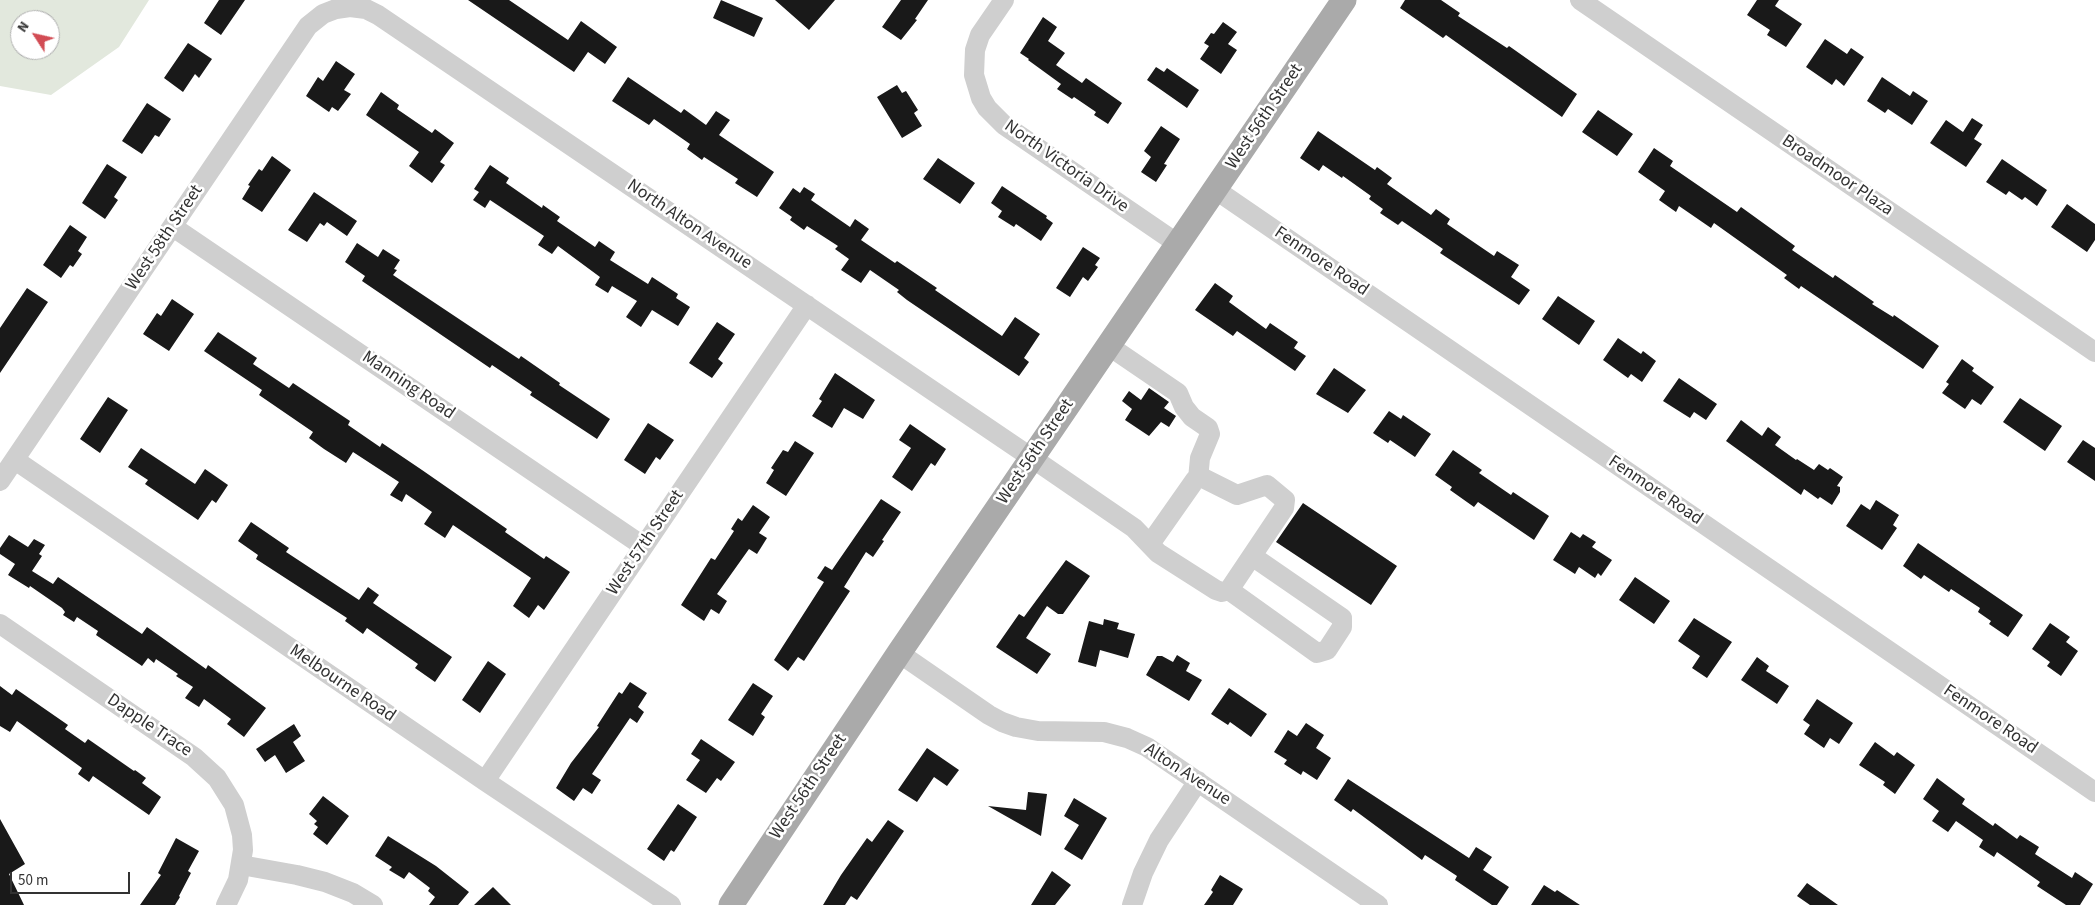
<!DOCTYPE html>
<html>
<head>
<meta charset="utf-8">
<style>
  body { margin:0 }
  #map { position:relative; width:2095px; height:905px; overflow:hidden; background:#fff; font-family:"Source Sans 3",sans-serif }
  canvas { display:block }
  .north { position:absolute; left:10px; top:10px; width:50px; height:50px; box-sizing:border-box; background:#fff; border:1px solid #adadad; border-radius:50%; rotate:305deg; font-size:14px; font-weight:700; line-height:20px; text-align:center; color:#323232 }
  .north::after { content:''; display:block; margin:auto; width:18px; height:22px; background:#d24c54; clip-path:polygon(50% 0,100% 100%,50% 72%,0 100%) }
  .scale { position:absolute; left:10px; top:872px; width:120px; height:22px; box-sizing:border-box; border:2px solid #323232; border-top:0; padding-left:6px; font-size:15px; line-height:18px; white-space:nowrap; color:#323232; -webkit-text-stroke:4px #fff; paint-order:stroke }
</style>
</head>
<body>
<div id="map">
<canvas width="2095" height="905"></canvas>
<div class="north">N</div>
<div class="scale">50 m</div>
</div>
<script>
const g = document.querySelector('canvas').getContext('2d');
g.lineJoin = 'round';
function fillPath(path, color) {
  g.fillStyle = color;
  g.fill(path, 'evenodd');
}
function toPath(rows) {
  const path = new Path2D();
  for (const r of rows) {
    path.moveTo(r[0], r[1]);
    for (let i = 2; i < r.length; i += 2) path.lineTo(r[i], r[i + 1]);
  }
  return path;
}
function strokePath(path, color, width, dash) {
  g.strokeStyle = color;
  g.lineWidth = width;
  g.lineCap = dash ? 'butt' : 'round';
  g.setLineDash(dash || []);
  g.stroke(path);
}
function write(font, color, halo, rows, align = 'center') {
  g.font = font + ' "Source Sans 3",sans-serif';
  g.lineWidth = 5;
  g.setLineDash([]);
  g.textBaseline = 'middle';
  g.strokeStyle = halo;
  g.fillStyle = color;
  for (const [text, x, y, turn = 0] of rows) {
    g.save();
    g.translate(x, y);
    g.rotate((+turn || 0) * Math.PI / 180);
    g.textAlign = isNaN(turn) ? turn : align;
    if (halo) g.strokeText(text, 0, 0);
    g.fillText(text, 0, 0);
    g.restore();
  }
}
fillPath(toPath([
  [0,0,149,0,119,47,51,95,0,86],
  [20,20,50,20,50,50,20,50]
]), '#e2e8dd');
fillPath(toPath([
  [219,0,245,0,221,35,204,23],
  [468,0,509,0,568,40,581,21,617,47,605,64,588,52,574,72],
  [721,0,763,18,754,37,713,18],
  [775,0,835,0,809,30],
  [901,0,928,0,915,19,917,20,901,40,882,27],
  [1405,0,1441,0,1460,13,1458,16,1507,48,1509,46,1577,94,1562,117,1446,35,1443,38,1400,8],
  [1757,0,1779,0,1775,6,1802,24,1786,47,1767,35,1770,30,1747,15],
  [1043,17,1057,27,1048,41,1065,53,1056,65,1082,83,1086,78,1122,103,1108,124,1094,115,1096,112,1074,97,1072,99,1057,89,1061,84,1028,60,1029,59,1020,53],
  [1223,22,1237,32,1228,44,1237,50,1221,74,1200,59,1209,46,1204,43,1211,33,1214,34],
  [1825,39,1847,54,1851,48,1864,57,1844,86,1836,79,1832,85,1806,67],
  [188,43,212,59,199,78,195,74,183,92,164,78],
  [336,61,355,74,344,90,351,94,338,111,332,107,329,112,306,96,318,77,323,81],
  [1156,67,1164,72,1167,68,1199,90,1187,108,1147,80],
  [628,77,681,113,684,109,706,125,716,111,730,120,719,135,774,172,757,197,735,183,738,179,704,157,702,160,687,149,690,144,654,119,649,125,612,101],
  [1882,77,1910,96,1913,91,1928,101,1912,125,1888,109,1885,113,1867,101],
  [897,85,902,93,906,91,918,110,914,113,922,126,902,138,877,97],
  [381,92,399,105,397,109,432,133,435,129,454,143,440,162,445,165,432,183,409,166,419,152,366,115],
  [147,103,171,119,159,137,155,135,142,154,122,141],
  [1598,110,1633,134,1617,156,1582,132],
  [1972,118,1983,125,1974,139,1982,144,1966,167,1930,143,1946,120,1963,132],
  [1161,126,1180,139,1164,164,1167,165,1156,182,1141,172,1151,157,1144,151],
  [1318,131,1375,170,1377,167,1392,178,1387,184,1431,215,1436,209,1450,219,1447,224,1494,256,1497,251,1519,265,1511,277,1530,290,1519,305,1440,253,1443,249,1402,221,1398,225,1380,213,1383,209,1369,199,1371,196,1343,176,1342,178,1323,165,1319,171,1300,158],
  [1654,148,1673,161,1670,166,1737,212,1741,207,1795,246,1792,250,1833,278,1835,275,1874,302,1872,304,1893,317,1894,315,1939,346,1923,369,1801,286,1799,289,1784,278,1787,275,1714,223,1711,228,1679,206,1676,212,1659,200,1665,191,1638,172],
  [272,156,291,170,262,212,242,199,250,186,248,185,259,169,262,171],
  [938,158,975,183,960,204,923,179],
  [2002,159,2047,190,2037,206,2025,197,2022,200,2009,191,2006,195,1986,182],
  [107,164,127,177,114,197,118,200,105,219,82,203],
  [490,165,509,178,506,183,542,208,543,205,560,217,557,221,595,247,599,241,615,252,610,260,648,284,652,277,678,294,676,298,690,307,678,326,652,310,641,327,626,317,637,301,612,286,608,293,595,285,600,277,558,246,552,254,538,245,544,236,490,200,485,208,473,200,479,192,474,189],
  [1002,186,1047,216,1046,218,1053,223,1041,241,1016,224,1014,227,998,217,1002,211,991,203],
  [804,187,815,194,811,200,850,227,855,219,869,229,861,240,895,263,897,261,937,288,935,290,1002,336,1015,317,1040,334,1024,358,1029,362,1019,376,907,300,897,292,899,290,870,270,861,283,841,270,849,259,835,249,838,246,807,226,804,230,790,220,792,217,779,208,793,188,800,193],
  [314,192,357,221,347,236,327,222,324,226,320,223,307,242,288,230],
  [2067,204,2095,224,2095,240,2087,252,2051,227],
  [70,225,87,237,78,251,82,254,73,267,70,265,61,278,43,265],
  [357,243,378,257,383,249,400,260,394,269,397,270,393,275,519,359,521,356,560,383,559,385,610,419,597,439,530,395,532,392,492,365,490,368,362,281,365,276,345,262],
  [1083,247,1100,258,1095,265,1098,267,1088,281,1083,277,1070,297,1056,288],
  [1215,283,1233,296,1229,302,1266,329,1270,323,1298,342,1294,348,1306,356,1295,371,1237,331,1233,336,1195,310],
  [27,288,48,302,0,373,0,328],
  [1558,296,1595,321,1579,345,1542,319],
  [172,299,194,314,169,351,143,334,157,313,161,316],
  [717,322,735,334,718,359,723,363,712,378,689,363],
  [218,332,257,358,253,364,289,388,293,383,350,421,348,425,380,447,382,443,422,470,507,529,505,532,544,559,546,556,570,572,544,610,538,605,529,618,513,606,531,578,453,525,445,538,424,524,432,512,406,494,402,502,390,495,399,482,353,452,346,463,324,449,309,438,313,432,259,395,262,390,204,351],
  [1618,338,1641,354,1643,351,1656,361,1642,382,1631,374,1628,378,1603,360],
  [1962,359,1974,368,1972,371,1994,387,1981,405,1972,399,1965,409,1942,393,1949,384,1946,382],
  [1334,368,1366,390,1348,413,1316,394],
  [835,373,875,400,863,419,844,408,832,428,812,416,822,401,819,399],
  [1679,378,1717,404,1706,420,1694,412,1690,418,1663,401],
  [1149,388,1169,402,1164,408,1176,416,1169,427,1161,422,1149,436,1125,420,1132,409,1122,401,1129,391,1141,400],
  [108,397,128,410,100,453,80,439],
  [2020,398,2062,426,2045,451,2003,422],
  [1389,411,1401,419,1403,415,1431,434,1415,457,1390,440,1388,443,1373,433],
  [1741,420,1762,436,1768,427,1781,437,1775,445,1796,460,1797,459,1814,470,1819,464,1828,470,1830,468,1843,477,1837,486,1840,487,1840,492,1832,505,1820,497,1818,499,1804,489,1801,495,1726,441],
  [648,423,674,440,660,460,656,457,645,474,624,460],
  [910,424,946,449,935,466,931,463,912,491,892,477,911,448,899,440],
  [2083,440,2095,448,2095,481,2067,462],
  [795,441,814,453,786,496,766,483,774,470,771,468,783,450,788,452],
  [141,448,195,484,205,469,228,485,216,503,212,500,198,520,145,484,148,480,128,467],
  [1453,450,1482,470,1479,473,1511,495,1513,492,1549,516,1534,540,1478,502,1474,507,1450,490,1452,487,1435,475],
  [881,499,901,512,882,540,884,541,873,557,866,552,844,587,850,591,804,661,798,657,788,671,774,660,824,582,817,578,825,566,832,570],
  [1876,500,1899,515,1893,525,1897,528,1882,550,1846,526,1861,504,1870,510],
  [1303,503,1397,566,1371,605,1276,542],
  [753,505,770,517,759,533,767,538,757,554,749,549,717,594,727,601,719,614,711,609,704,621,681,605,711,558,715,560,734,531,731,529,738,518,742,521],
  [251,522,289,548,286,552,359,600,368,587,379,595,373,603,452,657,435,682,415,668,418,664,367,628,363,634,345,621,347,618,256,559,258,555,238,541],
  [1571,532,1580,538,1583,534,1596,542,1592,547,1612,560,1601,576,1598,573,1595,578,1579,567,1575,574,1553,560],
  [9,535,28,547,34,539,45,545,39,554,42,556,32,571,53,584,58,577,142,634,147,627,206,669,208,665,266,708,244,737,227,724,231,719,204,699,199,707,185,698,193,687,176,676,178,674,156,659,154,663,148,658,142,666,96,635,98,631,77,617,74,622,63,615,65,612,62,608,30,586,29,588,8,575,15,564,0,554,0,548],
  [1918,543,2023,615,2008,637,1989,624,1991,621,1978,612,1980,608,1951,589,1949,592,1924,575,1921,579,1903,566],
  [1066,560,1090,576,1063,614,1058,614,1047,606,1026,638,1051,654,1037,674,996,647,1019,614,1024,617],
  [1635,577,1670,601,1654,624,1619,600],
  [1694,618,1732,642,1707,678,1692,668,1700,656,1678,641],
  [1104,619,1119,623,1117,629,1135,634,1128,658,1100,650,1096,667,1078,662,1089,621,1103,625],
  [2050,623,2070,637,2066,642,2078,651,2061,676,2047,666,2050,662,2032,649],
  [1177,655,1190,663,1186,671,1202,680,1189,701,1146,675,1157,656,1162,656,1173,662],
  [1757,657,1769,666,1766,671,1789,686,1777,704,1741,680],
  [488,661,506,674,480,713,462,700],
  [630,682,647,693,638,707,644,712,637,723,630,718,592,774,601,780,592,794,583,788,574,801,556,788,571,763,599,727,597,726,619,692,622,694],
  [753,683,773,696,761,714,765,717,753,736,728,720],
  [0,686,12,695,16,689,68,725,65,729,85,743,88,739,134,771,135,770,146,778,142,783,161,797,149,815,93,776,89,782,78,774,82,768,17,721,10,732,0,726],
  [1229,688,1267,714,1251,737,1230,722,1228,725,1211,714],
  [1817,699,1853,723,1839,744,1830,738,1824,748,1804,734,1810,725,1803,720],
  [1306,723,1324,735,1316,748,1331,758,1317,780,1303,771,1301,775,1284,764,1287,760,1274,752,1288,730,1297,736],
  [294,724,301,736,293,742,305,761,286,773,275,755,265,762,256,749],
  [701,739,735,762,721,781,717,778,706,793,686,780,700,760,691,754],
  [1875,742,1894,756,1897,752,1915,765,1895,794,1883,785,1885,782,1859,765],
  [927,748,959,770,947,786,934,777,917,802,898,790],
  [1937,778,1965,799,1962,804,1993,826,1995,823,2017,839,2020,835,2039,847,2035,854,2072,878,2075,872,2093,884,2080,905,2066,905,2037,886,2040,882,1997,852,1994,857,1979,847,1983,840,1956,821,1948,832,1932,821,1939,811,1923,799],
  [1348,779,1469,858,1476,847,1492,857,1483,870,1509,887,1497,905,1492,905,1455,880,1457,876,1425,855,1422,860,1353,809,1351,812,1334,800],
  [1028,792,1047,794,1041,836,988,806,1026,810],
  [323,796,349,816,327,845,313,834,318,827,314,824,317,821,309,814],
  [1074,798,1107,818,1082,860,1064,849,1079,825,1064,816],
  [678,804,697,817,674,852,671,850,664,861,647,849],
  [0,819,25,864,9,874,24,905,0,905],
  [888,820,904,831,857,900,851,896,845,905,823,905,841,875,867,838,872,842],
  [388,836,436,866,469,892,458,905,429,905,435,897,428,891,430,888,409,872,404,879,389,870,392,867,375,856],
  [176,838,199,851,188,871,191,873,179,896,180,897,175,905,140,905,161,875,158,873],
  [1052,871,1071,885,1055,905,1031,905],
  [1220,875,1243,889,1233,905,1204,905,1213,892,1211,890],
  [1807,883,1838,905,1810,905,1797,896],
  [1544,885,1555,892,1557,890,1580,905,1531,905],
  [493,887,511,905,474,905]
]), '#191919');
strokePath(toPath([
  [1004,0,980,35,975,50,974,75,981,98,987,108,1004,125,1178,244],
  [1580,0,2095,352],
  [1216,190,2095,792],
  [173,227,643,546],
  [1109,346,1178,393,1184,407,1192,417,1208,428,1210,434,1200,458,1198,479],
  [15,460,485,781,671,905],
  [0,481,308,26,323,14,336,9,350,7,366,9,378,15,1032,458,1134,528,1158,553,1216,590,1222,592,1229,590,1284,508,1285,500,1267,485,1237,495,1201,477,1195,480,1150,544],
  [1229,590,1317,653,1327,650,1342,627,1342,618,1252,556],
  [0,624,194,757,217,778,234,805,242,835,243,850,238,880,226,905],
  [899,653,989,715,1002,722,1016,727,1038,731,1104,732,1127,738,1147,747,1378,905],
  [485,781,807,305],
  [241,865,297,875,325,882,353,893,373,905],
  [1132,905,1143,873,1159,840,1198,781]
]), '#cfcfcf', 20);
strokePath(toPath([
  [731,905,899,653,1344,0]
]), '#aaa', 25);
write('18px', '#323232', '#fff', [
  ["West 56th Street",1265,117,-56],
  ["North Victoria Drive",1066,167,35],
  ["Broadmoor Plaza",1837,176,34],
  ["North Alton Avenue",689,225,34],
  ["West 58th Street",165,238,-56],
  ["Fenmore Road",1321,262,34],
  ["Manning Road",408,386,34],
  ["West 56th Street",1036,452,-56],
  ["Fenmore Road",1655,491,34],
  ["West 57th Street",646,543,-56],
  ["Melbourne Road",342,684,34],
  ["Fenmore Road",1990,720,34],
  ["Dapple Trace",149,726,34],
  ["Alton Avenue",1187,775,33],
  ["West 56th Street",809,787,-56]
]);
</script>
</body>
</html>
